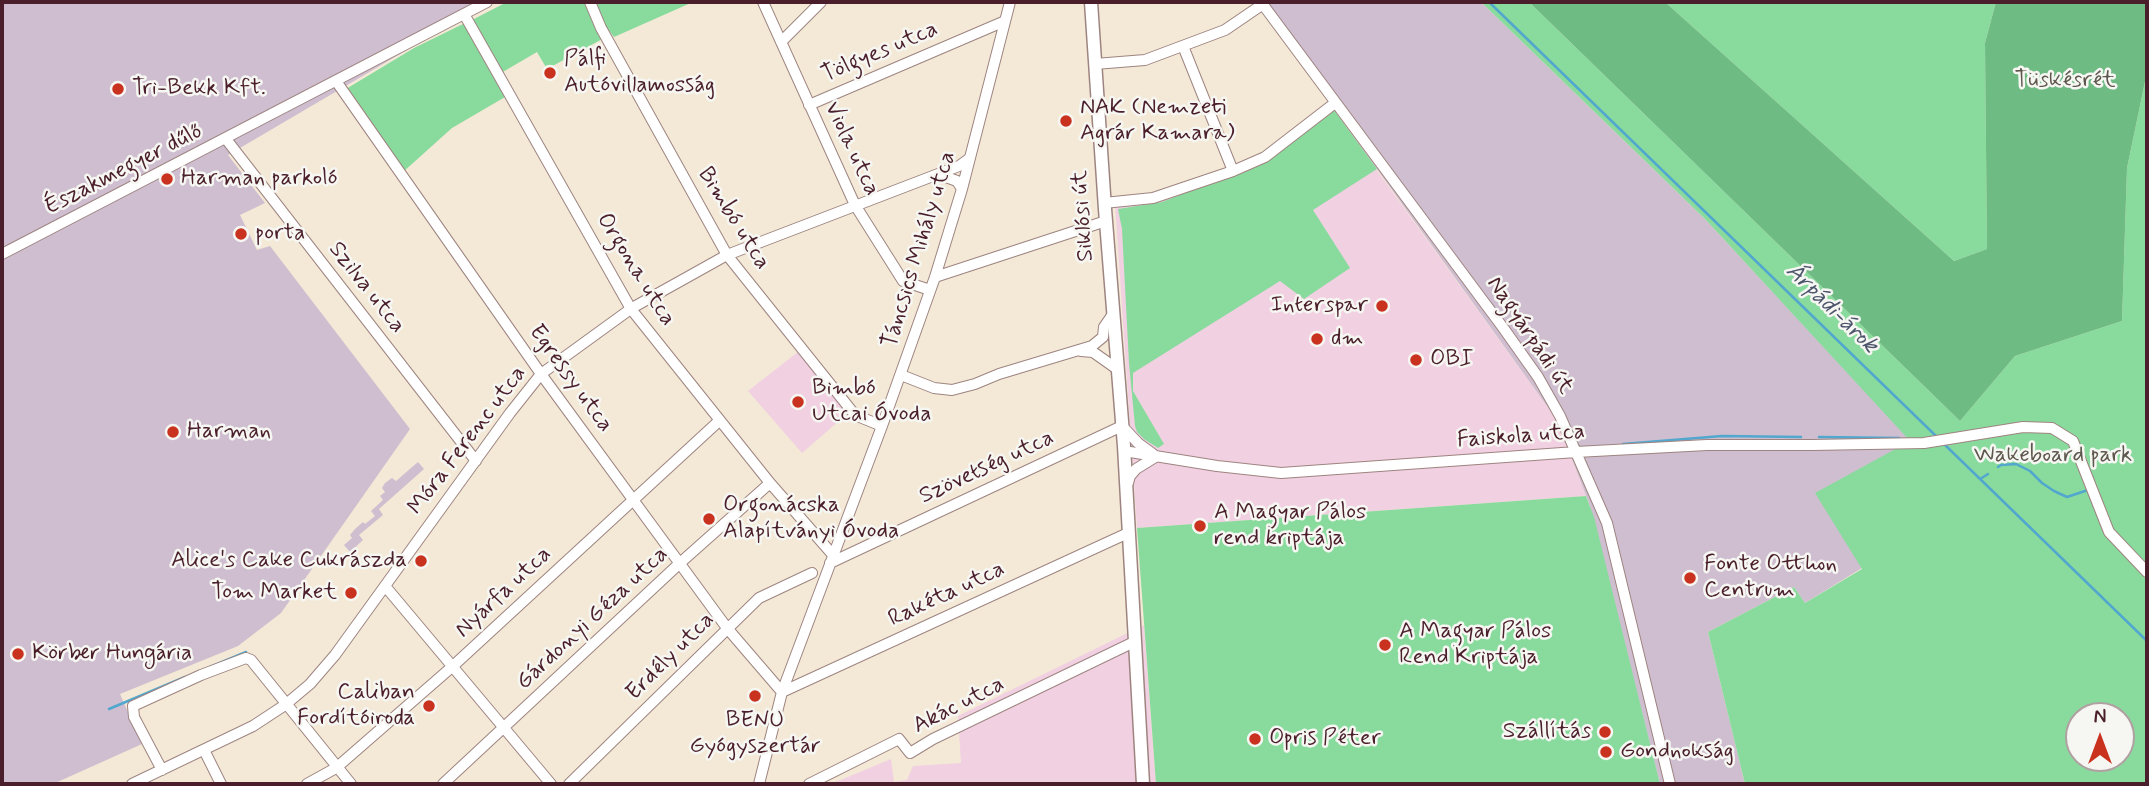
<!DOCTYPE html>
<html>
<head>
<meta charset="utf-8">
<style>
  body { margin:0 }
  #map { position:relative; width:2149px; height:786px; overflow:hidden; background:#f3e9d6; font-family:Mynerve,sans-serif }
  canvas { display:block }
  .frame { position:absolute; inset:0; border:4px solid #4a1f2b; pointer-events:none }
  .north { position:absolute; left:2065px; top:702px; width:70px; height:70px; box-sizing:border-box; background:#f6f6f2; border:2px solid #b1a0a2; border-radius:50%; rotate:0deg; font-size:19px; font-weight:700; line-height:28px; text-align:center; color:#4a1f2b }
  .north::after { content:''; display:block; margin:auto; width:24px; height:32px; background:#c8321e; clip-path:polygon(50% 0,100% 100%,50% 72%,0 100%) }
</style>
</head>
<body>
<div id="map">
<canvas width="2149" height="786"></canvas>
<div class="frame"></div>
<div class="north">N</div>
</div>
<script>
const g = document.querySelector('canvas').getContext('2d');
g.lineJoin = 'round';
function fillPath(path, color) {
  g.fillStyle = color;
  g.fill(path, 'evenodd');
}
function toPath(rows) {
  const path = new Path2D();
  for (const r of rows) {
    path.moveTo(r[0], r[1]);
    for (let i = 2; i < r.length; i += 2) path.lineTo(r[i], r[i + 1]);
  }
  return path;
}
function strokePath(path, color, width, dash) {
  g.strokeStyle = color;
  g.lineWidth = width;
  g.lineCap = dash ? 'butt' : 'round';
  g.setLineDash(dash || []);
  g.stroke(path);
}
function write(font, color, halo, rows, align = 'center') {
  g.font = font + ' Mynerve,sans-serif';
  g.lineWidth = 5;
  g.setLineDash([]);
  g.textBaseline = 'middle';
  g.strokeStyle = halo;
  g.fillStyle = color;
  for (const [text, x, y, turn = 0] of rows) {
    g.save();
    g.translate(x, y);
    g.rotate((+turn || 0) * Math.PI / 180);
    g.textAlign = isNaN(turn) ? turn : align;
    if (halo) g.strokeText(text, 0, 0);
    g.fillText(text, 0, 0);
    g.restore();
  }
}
fillPath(toPath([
  [1331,107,1557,420,1586,496,1137,528,1115,203,1154,198,1265,157],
  [798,352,847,414,802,453,748,391],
  [1144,625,1156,784,831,784,891,759,894,782,907,780,913,766,961,763,958,716]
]), '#f1d0e2');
fillPath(toPath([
  [2,2,496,2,429,37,228,155,265,203,240,215,257,250,270,246,410,429,281,613,238,646,120,694,142,744,53,784,2,784],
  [1257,2,1481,2,1706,220,1911,441,1862,568,1805,603,1794,587,1708,632,1745,784,1660,784,1590,506,1557,420],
  [418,462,424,469,379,509,383,515,359,535,363,540,350,552,344,545,352,538,350,535,355,529,363,522,365,524,375,516,371,511,383,500,380,496,385,492,382,488,385,483,392,478,396,481]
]), '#cebed0');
fillPath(toPath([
  [507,2,589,2,606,37,547,69,537,52,501,73,472,20],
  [594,2,693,2,614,37,604,24],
  [1481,2,1529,2,1960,421,2015,356,2122,321,2127,168,2147,72,2147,784,1745,784,1708,632,1794,587,1805,603,1862,569,1815,493,1910,441,1706,220],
  [2079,716,2121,716,2121,758,2079,758],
  [1665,2,1996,2,1985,43,1987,249,1954,261],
  [465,23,505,97,452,128,403,172,346,89,414,48],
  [1334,110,1377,169,1313,210,1350,268,1304,299,1280,281,1133,373,1133,391,1164,444,1158,448,1144,439,1137,432,1135,426,1129,363,1122,229,1118,209,1162,202,1267,161],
  [1586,496,1594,517,1660,784,1156,784,1137,528]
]), '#89db9d');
fillPath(toPath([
  [1529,2,1665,2,1954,261,1987,249,1985,43,1996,2,2147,2,2147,72,2127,168,2122,321,2015,356,1960,421]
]), '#6ebb84');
strokePath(toPath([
  [1489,2,1936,436],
  [1819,437,1899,438],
  [1943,443,2147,641],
  [1623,444,1722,436,1801,437],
  [1998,467,2001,465,2016,464,2030,471,2042,483,2054,491,2067,497,2088,490],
  [1980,479,1988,474],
  [2090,496,2099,519],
  [210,667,246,652],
  [109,709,185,677]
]), '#51a7ce', 2.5);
const minor = toPath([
  [590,2,601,28,727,255,855,415,882,426],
  [763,2,855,205,903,281,930,290],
  [1261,2,1504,329,1538,377,1560,416,1607,523,1670,784],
  [464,14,631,309,770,483,833,555],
  [781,42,821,2],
  [1183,46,1233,171],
  [1095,64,1145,60,1225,30,1263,4],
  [336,81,541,374,727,628,782,692,1128,533],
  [809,105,1005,21],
  [226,139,476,461],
  [934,177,946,177,957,181,962,189],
  [1104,203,1153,198,1233,171,1265,157,1335,103],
  [2,254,487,2],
  [935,277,1106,221],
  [1081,351,1093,352,1117,369],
  [901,375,934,388,952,390,975,384,999,374,1092,346,1103,337,1104,327,1113,314],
  [1124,451,1217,466,1281,473,1576,452,1707,445,1812,445,1924,443,2023,427,2052,428,2073,441,2109,532,2147,572],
  [1128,483,1130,476,1136,469,1157,456],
  [830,563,1122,426,1138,443,1153,454],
  [385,586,551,784],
  [204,750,221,784],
  [162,770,134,717,133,706,201,675,246,658,251,660,351,784],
  [132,784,253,726,285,705,310,684,335,655,510,413,541,374,632,308,727,255,959,166,970,158],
  [307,784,336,768,453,666,719,421],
  [443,784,680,563,770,483],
  [569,784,759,598,812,573],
  [759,784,782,692,882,426,935,277,962,189,1010,2],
  [809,784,899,739,910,753,933,739,1134,642]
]);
const major = toPath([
  [1091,2,1105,209,1124,446,1143,784]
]);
strokePath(minor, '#9e8480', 12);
strokePath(major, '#9e8480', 15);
strokePath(minor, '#fff', 10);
strokePath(major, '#fff', 12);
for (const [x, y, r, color] of [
  [550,73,7,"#c8321e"],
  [118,89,7,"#c8321e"],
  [1066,121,7,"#c8321e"],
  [167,179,7,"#c8321e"],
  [241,234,7,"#c8321e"],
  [1382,306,7,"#c8321e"],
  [1317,339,7,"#c8321e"],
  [1416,360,7,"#c8321e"],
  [798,402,7,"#c8321e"],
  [173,432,7,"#c8321e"],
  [709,519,7,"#c8321e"],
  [1200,526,7,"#c8321e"],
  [421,561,7,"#c8321e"],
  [1690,578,7,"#c8321e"],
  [351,593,7,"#c8321e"],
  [1385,645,7,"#c8321e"],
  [18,654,7,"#c8321e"],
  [755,696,7,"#c8321e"],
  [429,706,7,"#c8321e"],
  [1605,732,7,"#c8321e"],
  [1255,739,7,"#c8321e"],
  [1606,752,7,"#c8321e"]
]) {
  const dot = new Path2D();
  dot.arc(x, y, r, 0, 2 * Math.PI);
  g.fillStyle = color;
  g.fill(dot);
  strokePath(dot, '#f6f6f2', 2.5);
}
write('23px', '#4a1f2b', '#f6f6f2', [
  ["Tölgyes utca",880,53,-23],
  ["Viola utca",851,149,65],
  ["Északmegyer dűlő",124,170,-27],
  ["Siklósi út",1084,216,-94],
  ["Bimbó utca",733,219,58],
  ["Táncsics Mihály utca",920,250,-73],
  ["Orgona utca",635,270,58],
  ["Szilva utca",366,288,52],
  ["Nagyárpádi út",1529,336,56],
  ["Egressy utca",570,379,54],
  ["Faiskola utca",1521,437,-4],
  ["Móra Ferenc utca",468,441,-53],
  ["Szövetség utca",987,468,-25],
  ["Nyárfa utca",504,593,-43],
  ["Rakéta utca",947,595,-25],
  ["Gárdonyi Géza utca",593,619,-43],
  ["Erdély utca",671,657,-45],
  ["Akác utca",959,706,-27]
]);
write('23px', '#4a1f2b', '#f6f6f2', [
  ["Pálfi",564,60],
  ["Autóvillamosság",564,86],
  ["Tri-Bekk Kft.",132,89],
  ["NAK (Nemzeti",1080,108],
  ["Agrár Kamara)",1080,134],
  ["Harman parkoló",181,179],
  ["porta",255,234],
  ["Interspar",1368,306,"right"],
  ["dm",1331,339],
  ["OBI",1430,360],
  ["Bimbó",812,389],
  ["Utcai Óvoda",812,415],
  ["Harman",187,432],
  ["Orgonácska",723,506],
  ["Alapítványi Óvoda",723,532],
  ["A Magyar Pálos",1214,513],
  ["rend kriptája",1214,539],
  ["Alice's Cake Cukrászda",407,561,"right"],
  ["Fonte Otthon",1704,565],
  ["Centrum",1704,591],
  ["Tom Market",337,593,"right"],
  ["A Magyar Pálos",1399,632],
  ["Rend Kriptája",1399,658],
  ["Körber Hungária",32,654],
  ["Caliban",415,693,"right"],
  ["Fordítóiroda",415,719,"right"],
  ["BENU",755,721,"center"],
  ["Gyógyszertár",755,747,"center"],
  ["Szállítás",1591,732,"right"],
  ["Opris Péter",1269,739],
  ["Gondnokság",1620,752]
], 'left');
write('23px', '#5d574d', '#f6f6f2', [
  ["Tüskésrét",2065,81],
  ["Wakeboard park",2053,456]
]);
write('italic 24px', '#4d556c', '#f6f6f2', [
  ["Árpádi-árok",1831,309,44]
]);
</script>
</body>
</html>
